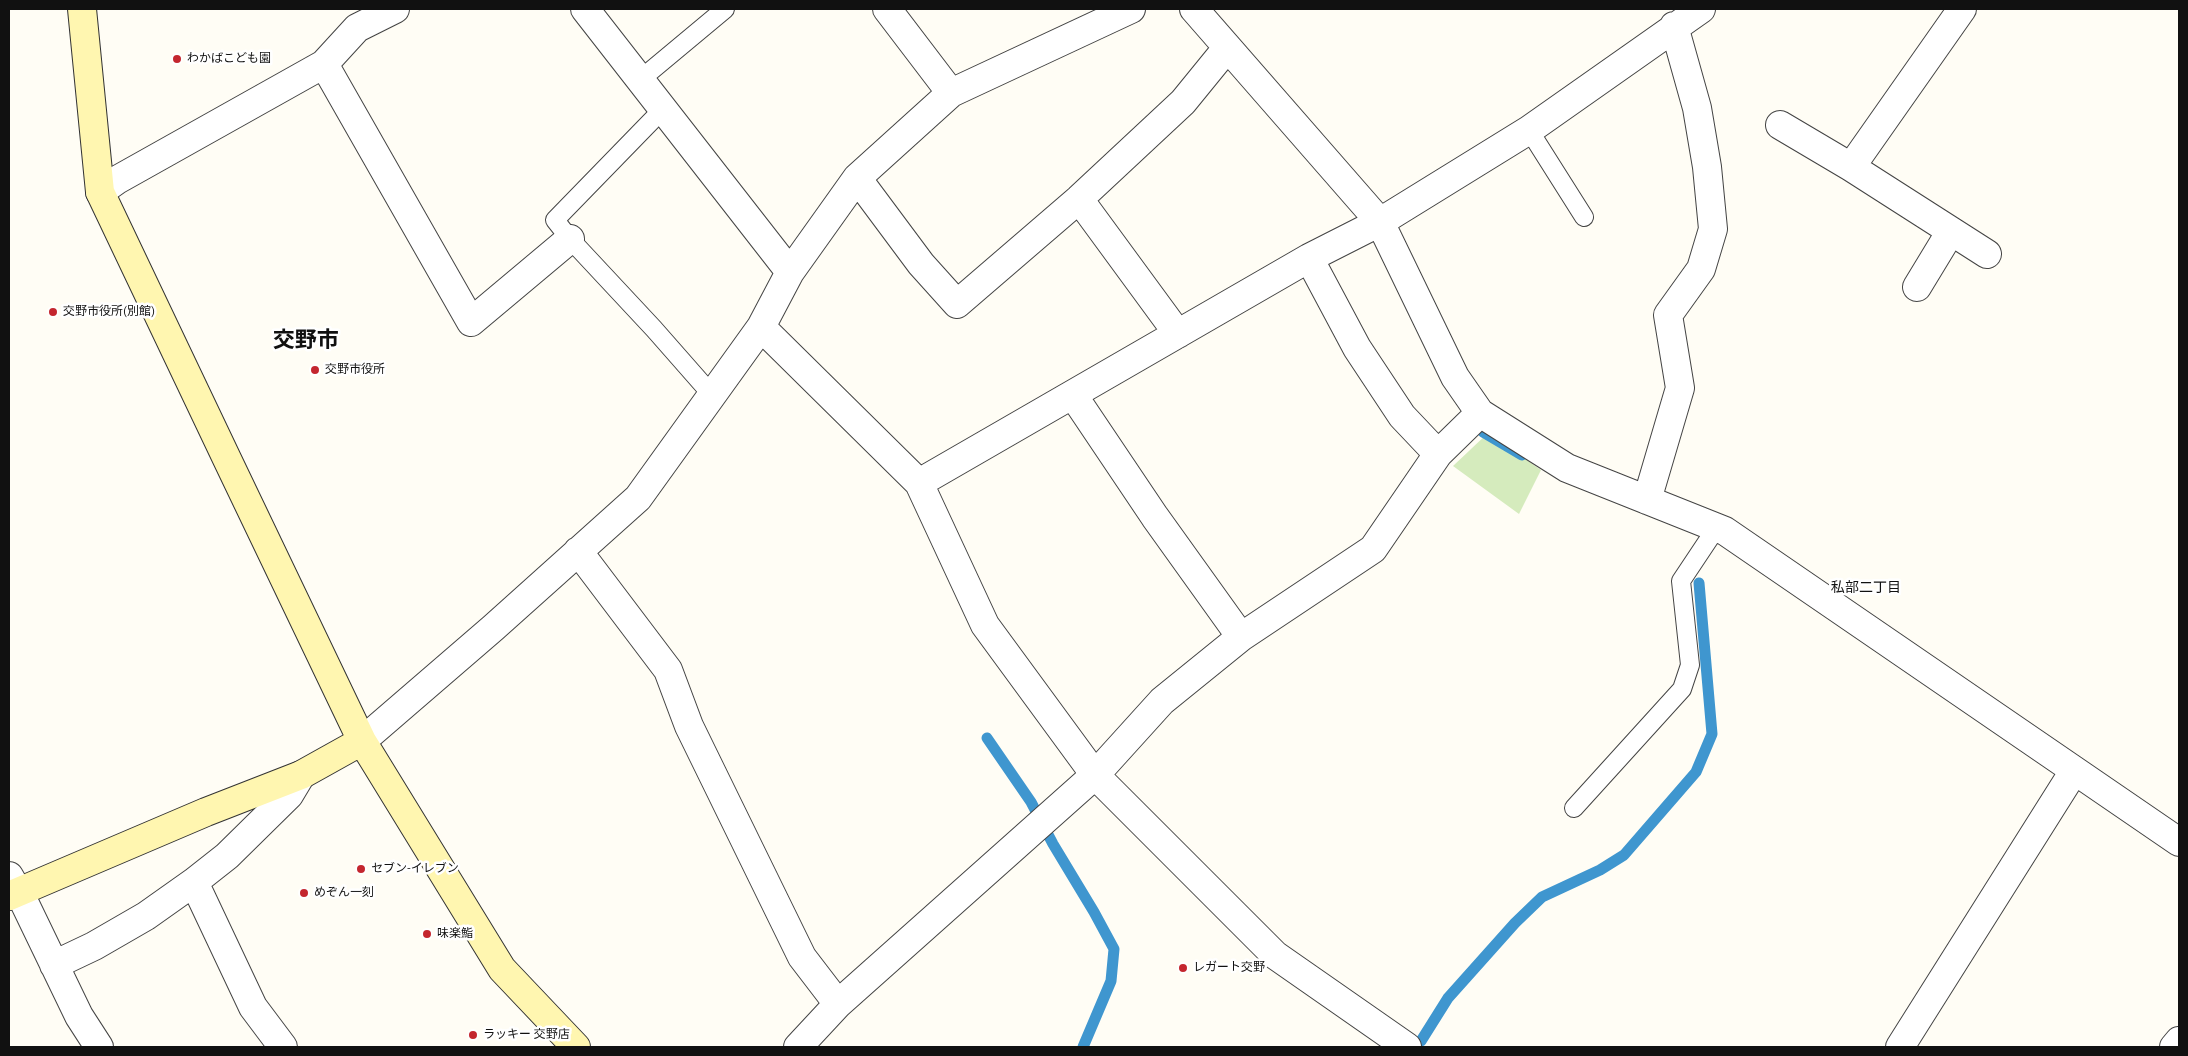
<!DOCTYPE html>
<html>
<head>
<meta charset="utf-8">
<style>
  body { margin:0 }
  #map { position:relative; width:2188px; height:1056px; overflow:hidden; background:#fffdf5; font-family:"Source Serif 4",serif }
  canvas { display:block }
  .frame { position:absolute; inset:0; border:10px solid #111; pointer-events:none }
</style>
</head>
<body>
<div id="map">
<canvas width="2188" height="1056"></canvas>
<div class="frame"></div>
</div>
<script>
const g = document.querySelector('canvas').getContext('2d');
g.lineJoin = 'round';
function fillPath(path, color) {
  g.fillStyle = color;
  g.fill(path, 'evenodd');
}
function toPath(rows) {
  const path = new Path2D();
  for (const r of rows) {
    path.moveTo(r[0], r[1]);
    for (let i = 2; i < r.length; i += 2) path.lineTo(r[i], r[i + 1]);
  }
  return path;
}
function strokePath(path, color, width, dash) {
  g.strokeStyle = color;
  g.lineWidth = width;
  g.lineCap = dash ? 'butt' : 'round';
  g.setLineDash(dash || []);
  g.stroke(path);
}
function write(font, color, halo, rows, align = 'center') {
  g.font = font + ' "Source Serif 4","Noto Sans JP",serif';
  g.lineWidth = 5;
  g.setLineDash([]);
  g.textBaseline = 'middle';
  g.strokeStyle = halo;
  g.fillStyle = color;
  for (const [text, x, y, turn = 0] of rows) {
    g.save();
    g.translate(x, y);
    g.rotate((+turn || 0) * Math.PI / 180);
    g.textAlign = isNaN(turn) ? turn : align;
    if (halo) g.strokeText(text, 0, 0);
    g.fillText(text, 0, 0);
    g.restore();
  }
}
fillPath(toPath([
  [1488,433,1541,470,1519,514,1453,466]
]), '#d5ebbd');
strokePath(toPath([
  [1483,432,1522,455],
  [987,738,1031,802,1053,844,1094,912,1114,949,1111,981,1083,1047],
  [1421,1041,1448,998,1515,923,1542,897,1600,870,1624,855,1696,772,1712,734,1699,583]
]), '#3f96cf', 11);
const lane = toPath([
  [641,79,725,9],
  [663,109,555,220,570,239,654,329,712,395],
  [1529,130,1584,217],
  [1574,808,1682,689,1690,665,1681,581,1717,527]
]);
const street = toPath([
  [585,9,790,272],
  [887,9,951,93],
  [1701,9,1529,130,1380,222,1455,377,1480,413,1567,468,1725,531,2179,842],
  [1962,9,1851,167,1987,254],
  [324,64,471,322,570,239],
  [1780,125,1851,167],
  [857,178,921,264,957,304,1079,199,1183,102,1227,48],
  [100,192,117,180,324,64,357,28,395,9],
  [1079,199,1178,334],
  [1309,258,1357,348,1402,416,1438,454],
  [1917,287,1951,231],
  [761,327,919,483,985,625,1095,775,1275,955,1407,1047],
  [1073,395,1155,517,1241,637],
  [919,483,1309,258,1380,222,1194,9],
  [1647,500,1680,388,1668,315,1701,269,1713,229,1707,167,1697,108,1674,26],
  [578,551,668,670,689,726,802,957,838,1004],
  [362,741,493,628,638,498,761,327,790,272,857,178,951,93,1131,9],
  [9,876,24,902,79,1016,99,1047],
  [54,965,94,946,146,916,194,882],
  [283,1047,253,1007,194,882,227,856,289,795,301,775],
  [798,1047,838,1004,1095,775,1162,701,1241,637,1373,549,1438,454,1480,413],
  [1900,1047,2074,771],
  [2174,1047,2179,1041]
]);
const secondary = toPath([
  [82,9,100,192,227,459,362,741,502,969,576,1047],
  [9,896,206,812,301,775,362,741]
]);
strokePath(lane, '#444', 20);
strokePath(street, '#444', 30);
strokePath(secondary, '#333', 30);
strokePath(lane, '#fff', 18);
strokePath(street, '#fff', 28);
strokePath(secondary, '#fff6b0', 28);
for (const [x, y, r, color] of [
  [177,59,5,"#c4262e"],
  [53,312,5,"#c4262e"],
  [315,370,5,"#c4262e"],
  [361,869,5,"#c4262e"],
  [304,893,5,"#c4262e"],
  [427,934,5,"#c4262e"],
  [1183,968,5,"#c4262e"],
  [473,1035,5,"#c4262e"]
]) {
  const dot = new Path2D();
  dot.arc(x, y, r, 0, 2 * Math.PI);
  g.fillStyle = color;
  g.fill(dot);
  strokePath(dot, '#fff', 2);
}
write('12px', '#111', '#fff', [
  ["わかばこども園",187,59],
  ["交野市役所(別館)",63,312],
  ["交野市役所",325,370],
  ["セブン-イレブン",371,869],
  ["めぞん一刻",314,893],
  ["味楽鮨",437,934],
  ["レガート交野",1193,968],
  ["ラッキー 交野店",483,1035]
], 'left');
write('14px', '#111', '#fff', [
  ["私部二丁目",1866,588]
]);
write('bold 22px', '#111', '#fff', [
  ["交野市",306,341]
]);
</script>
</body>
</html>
